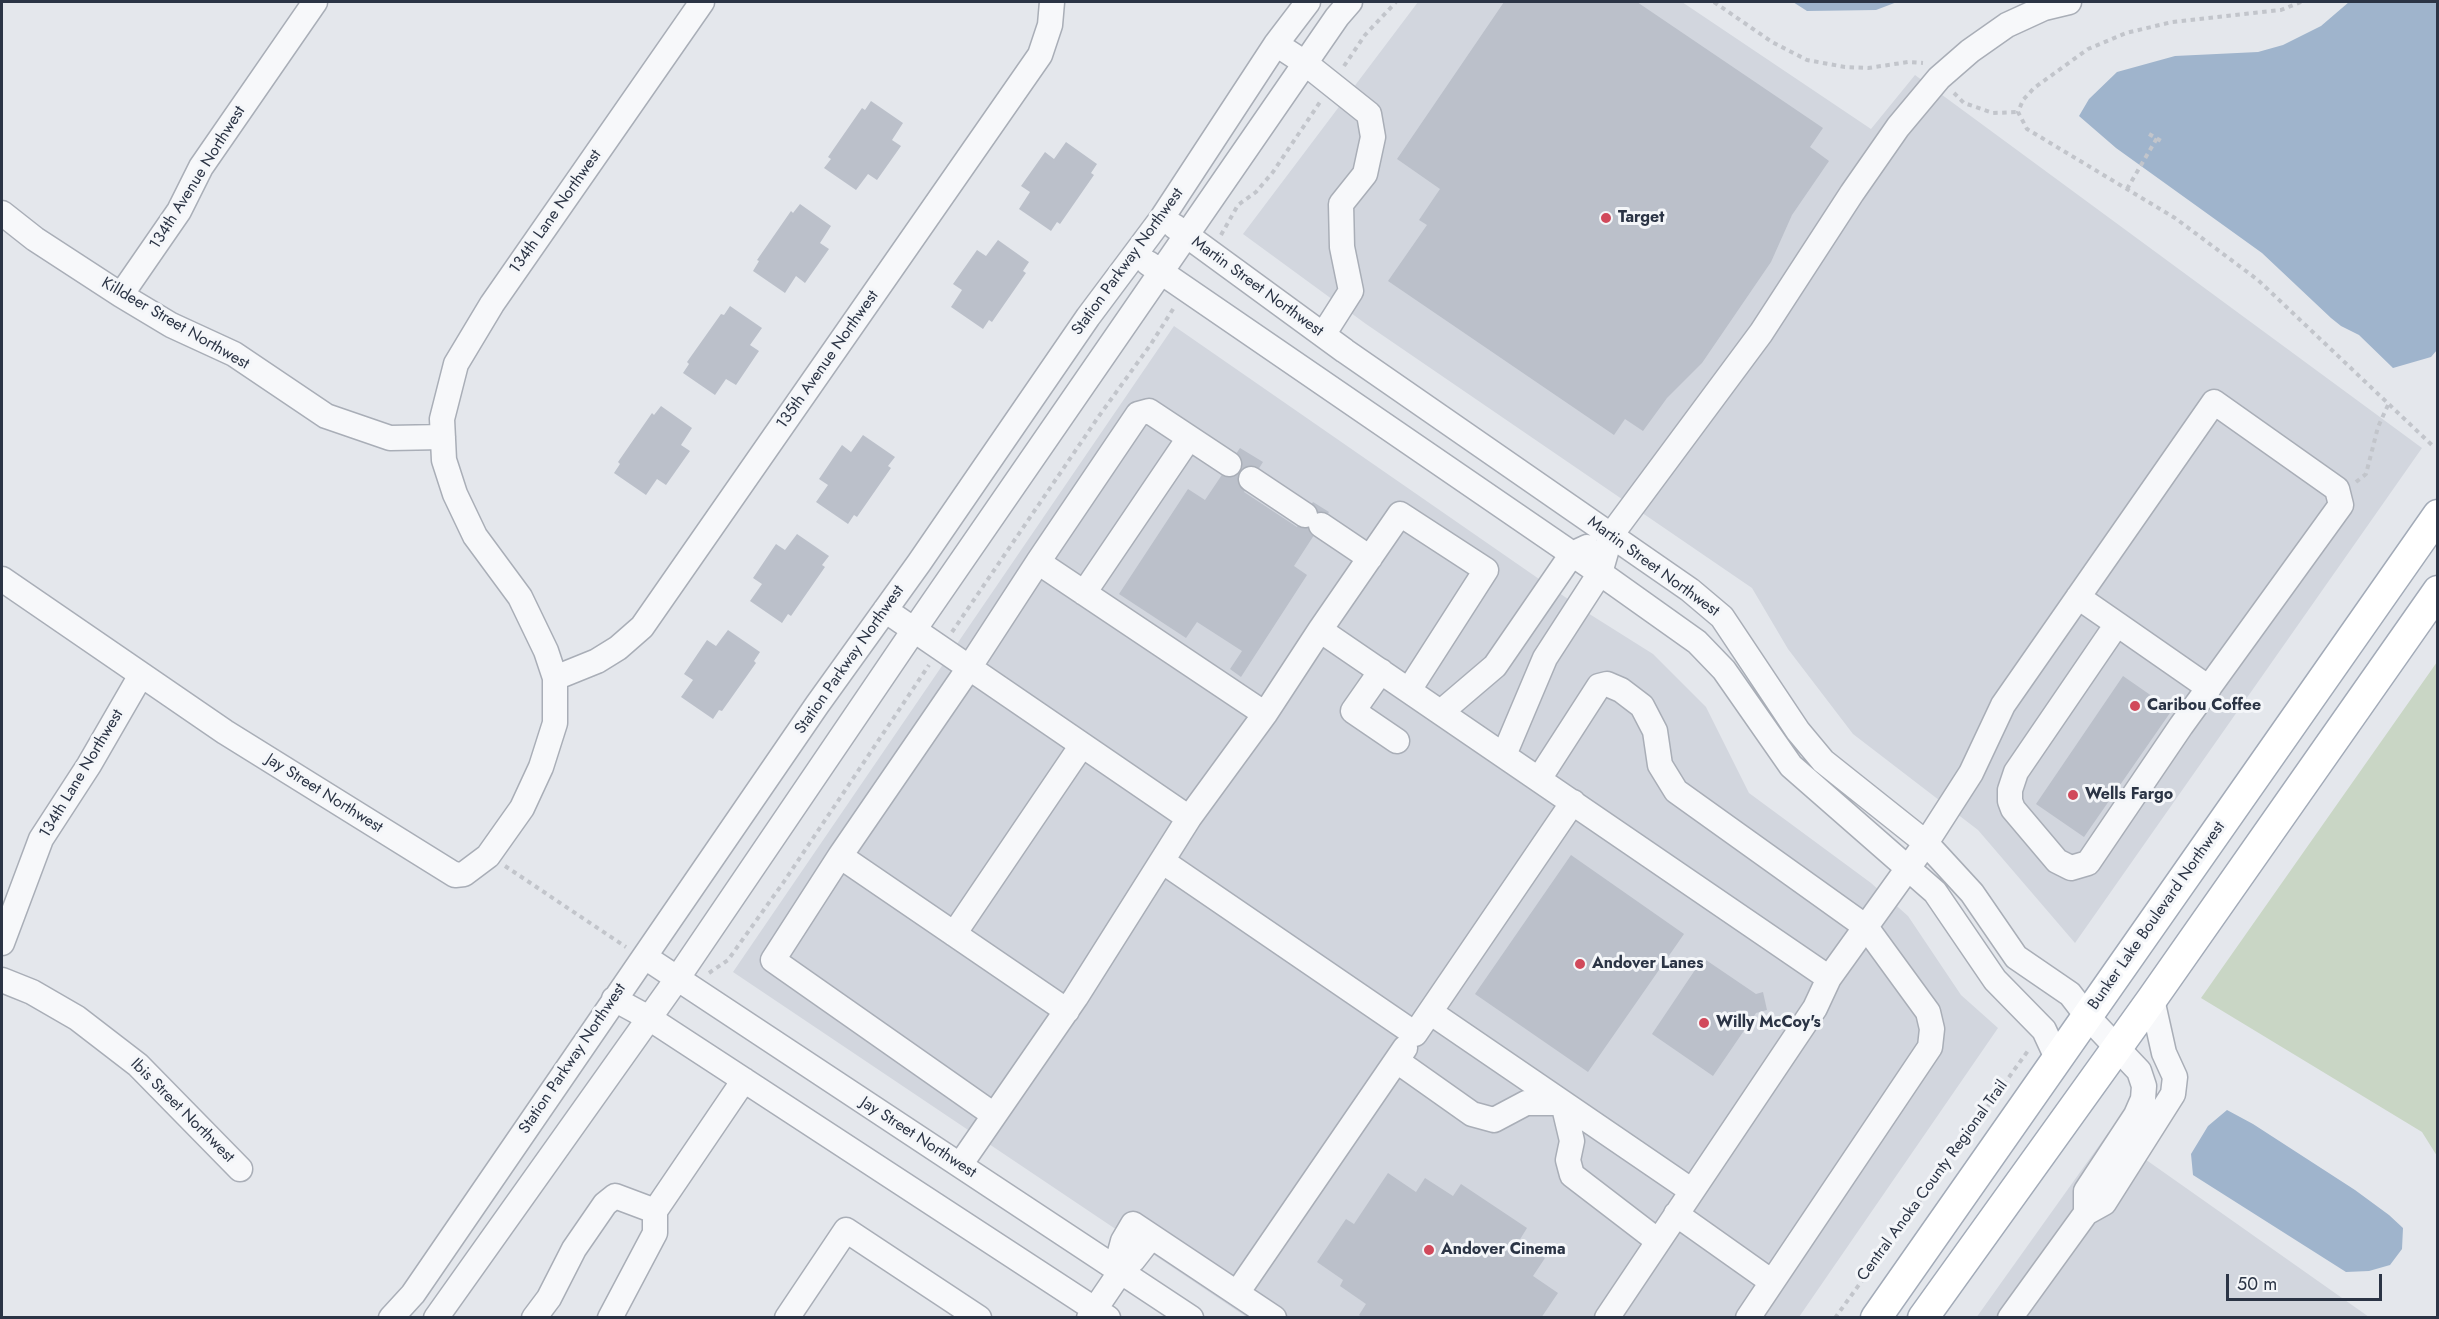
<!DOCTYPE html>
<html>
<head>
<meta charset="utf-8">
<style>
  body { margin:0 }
  #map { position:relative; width:2439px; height:1319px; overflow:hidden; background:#e4e7ec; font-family:Jost,sans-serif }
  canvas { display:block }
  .frame { position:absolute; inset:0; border:3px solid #2b3445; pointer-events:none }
  .scale { position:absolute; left:2226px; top:1274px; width:156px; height:27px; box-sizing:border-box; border:3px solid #2b3445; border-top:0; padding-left:8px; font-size:18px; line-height:21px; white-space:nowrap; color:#2b3445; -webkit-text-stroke:4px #f4f6f9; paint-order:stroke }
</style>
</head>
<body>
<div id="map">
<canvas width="2439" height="1319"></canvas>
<div class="frame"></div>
<div class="scale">50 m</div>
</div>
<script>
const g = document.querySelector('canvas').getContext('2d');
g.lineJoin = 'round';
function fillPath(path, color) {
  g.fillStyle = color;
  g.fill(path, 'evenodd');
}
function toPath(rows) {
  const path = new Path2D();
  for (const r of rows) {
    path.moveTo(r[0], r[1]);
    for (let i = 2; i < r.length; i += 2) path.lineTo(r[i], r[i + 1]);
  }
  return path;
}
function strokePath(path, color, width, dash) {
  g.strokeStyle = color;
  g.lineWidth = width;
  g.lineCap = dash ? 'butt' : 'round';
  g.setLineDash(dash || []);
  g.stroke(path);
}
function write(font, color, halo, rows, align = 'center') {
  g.font = font + ' Jost,sans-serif';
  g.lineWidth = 6;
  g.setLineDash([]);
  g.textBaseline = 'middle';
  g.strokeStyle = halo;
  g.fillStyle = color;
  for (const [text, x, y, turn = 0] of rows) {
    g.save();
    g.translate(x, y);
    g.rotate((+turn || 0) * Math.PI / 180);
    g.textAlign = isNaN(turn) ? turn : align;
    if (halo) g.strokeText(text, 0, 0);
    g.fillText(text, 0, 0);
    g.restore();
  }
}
fillPath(toPath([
  [1418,2,1682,2,1871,129,1915,75,2422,448,2075,943,1978,830,1853,734,1788,649,1752,588,1366,324,1243,234],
  [1174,326,1591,615,1653,654,1706,707,1749,793,1871,883,1908,916,1961,995,1998,1028,1799,1317,1248,1318,733,972],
  [2108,1133,2369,1317,1976,1318]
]), '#d2d6de');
fillPath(toPath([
  [2437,662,2437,1156,2422,1132,2201,998]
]), '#c9d6c5');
fillPath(toPath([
  [1793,2,1897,2,1876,10,1807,11],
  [2349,2,2437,2,2437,350,2431,357,2393,368,2359,335,2341,326,2331,318,2262,253,2116,148,2079,116,2089,99,2117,72,2175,56,2258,52,2283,45,2321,26],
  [2227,1110,2253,1124,2355,1190,2389,1215,2403,1228,2402,1249,2390,1265,2369,1271,2346,1272,2193,1175,2191,1154,2208,1126]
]), '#9fb4cc');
fillPath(toPath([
  [1504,2,1637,2,1823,128,1810,147,1829,161,1792,215,1771,262,1702,363,1667,398,1643,431,1625,419,1614,435,1388,281,1427,225,1419,220,1440,189,1397,159],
  [871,101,903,123,892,140,901,146,877,180,868,174,856,190,824,168,831,159,828,157,862,108,865,110],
  [1066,142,1097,164,1091,173,1094,175,1060,224,1057,222,1051,231,1019,209,1030,192,1021,186,1045,152,1054,159],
  [800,204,831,226,820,243,829,249,805,283,796,276,785,293,753,271,759,261,757,260,791,211,793,213],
  [998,240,1029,262,1023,271,1026,273,992,322,989,320,983,329,951,307,962,290,953,284,977,250,986,256],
  [730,306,762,328,750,345,759,351,736,385,726,379,715,395,683,373,689,364,687,362,721,314,724,315],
  [661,406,692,428,681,445,690,451,666,485,657,479,646,495,614,473,620,464,618,462,652,413,654,415],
  [863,435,895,457,888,466,891,468,857,517,854,515,848,524,816,502,828,485,819,479,842,445,851,452],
  [1240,448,1263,462,1244,492,1297,527,1313,502,1329,512,1294,566,1307,575,1241,677,1230,669,1242,651,1197,622,1186,638,1119,594,1188,489,1205,500],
  [797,534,829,556,822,565,825,567,791,616,788,614,782,623,750,601,762,584,753,578,776,544,785,550],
  [728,630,760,652,754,661,756,663,722,711,719,710,713,719,681,697,693,680,684,674,707,640,716,646],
  [2123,676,2172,710,2084,837,2036,804],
  [1571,855,1684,934,1588,1072,1475,994],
  [1703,958,1756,994,1763,992,1767,1010,1756,1013,1713,1076,1652,1034],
  [1388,1173,1416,1192,1425,1178,1453,1196,1461,1184,1527,1228,1519,1241,1545,1258,1533,1276,1558,1293,1541,1318,1363,1318,1359,1315,1366,1304,1340,1286,1343,1280,1317,1262,1346,1219,1354,1224]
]), '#bbc0ca');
const minor = toPath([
  [1276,44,1305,63,1369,114,1373,137,1365,174,1341,204,1342,247,1351,291,1323,335],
  [2,213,35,239,121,295,171,325,234,354,326,416,390,438,443,437],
  [1174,226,1345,351,1690,590,1722,617,1798,731,1823,761,1926,843,1972,893,2016,957,2070,994,2087,1016,2139,1071,2144,1086,2143,1099,2136,1115,2086,1191,2086,1213],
  [1148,263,1600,573,1697,642,1724,670,1791,766,1935,892,1995,980,2044,1030,2057,1058],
  [121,295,179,211,201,167,315,2],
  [1251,479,1305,515],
  [1321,525,1370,558],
  [1038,562,1138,414,1149,411,1229,464],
  [2,579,225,732,455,875,464,874,488,856,522,808,541,767,555,723,555,678,546,651,520,597,475,536,455,494,444,460,442,419,456,364,492,304,702,2],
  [1084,593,1189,438],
  [885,610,1189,818],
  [2117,624,2209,688],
  [1320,630,1400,514,1486,570,1409,690],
  [1381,671,1353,711,1397,741],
  [555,678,597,661,618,648,642,627,1040,55,1050,25,1052,2],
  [1441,712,1495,666,1572,554,1587,547],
  [1504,755,1545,658,1600,573,1611,535,1761,333,1852,193,1898,127,1939,78,1970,51,2007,25,2044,8,2069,2],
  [1539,779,1599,686,1607,684,1621,690,1642,706,1655,731,1660,765,1676,791,1866,927,1928,1012,1932,1029,1930,1047,1748,1318],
  [840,856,969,668,1038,562,1265,714],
  [1162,861,1415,1034,1573,802],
  [954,934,1082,745],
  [2,943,41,839,89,765,141,675],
  [645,957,1191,1318],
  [2,980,32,992,77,1018,138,1065,240,1169],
  [614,999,649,1018,1108,1318],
  [1430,1012,1692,1191],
  [1397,1061,1472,1114,1494,1120,1526,1103,1563,1103,1572,1141,1568,1160,1572,1175,1658,1241],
  [994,1115,773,960,840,856,1067,1011],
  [960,1165,1076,997,1189,818,1265,714,1320,630,1829,978,1926,843,1971,773,2003,705,2214,402,2337,489,2341,505,2181,726,2088,863,2071,868,2057,861,2013,809,2010,801,2010,790,2016,772,2117,624,2078,597],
  [1676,1214,1772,1282],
  [1151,1237,1133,1260,1121,1271,1119,1256,1123,1241,1133,1224,1274,1318],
  [1237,1293,1405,1048],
  [391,1318,413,1294,817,705,919,563,1088,317,1162,218,1276,44,1308,2],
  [436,1318,677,979,914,630,1337,17,1350,2],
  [534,1318,549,1298,574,1249,605,1204,615,1196,655,1211],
  [610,1318,655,1233,655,1211,744,1080],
  [787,1318,846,1230,979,1318],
  [1089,1318,1121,1271],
  [1607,1318,1815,1008,1829,978],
  [2010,1318,2086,1213,2104,1203,2173,1094,2175,1077,2164,1053,2152,999]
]);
const major = toPath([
  [1876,1318,2438,515],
  [1923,1318,2152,999,2438,591]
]);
strokePath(minor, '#a9aeb7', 27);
strokePath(major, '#a3abb8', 33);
strokePath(toPath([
  [1714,2,1772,42,1807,60,1845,67,1868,68,1908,62,1923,63],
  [2301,2,2281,10,2172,22,2126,33,2088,49,2034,88,2023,100,2018,112,2027,129,2175,218,2258,280,2434,447],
  [1344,66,1365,35,1396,2],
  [1954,93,1964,103,1993,113,2018,112],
  [2149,134,2163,142],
  [2127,189,2157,138],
  [1221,235,1238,205,1256,192,1273,172,1320,102],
  [2356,482,2366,474,2378,427,2388,405],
  [952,632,1099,416,1151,344,1175,306],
  [505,866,626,947],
  [709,973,728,960,783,883,929,665],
  [1835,1318,2030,1048]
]), '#c2c5cb', 4, [4.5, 4.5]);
strokePath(minor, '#f7f8fa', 24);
strokePath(major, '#fff', 30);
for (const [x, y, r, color] of [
  [1606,218,6,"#d1495b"],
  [2135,706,6,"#d1495b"],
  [2073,795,6,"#d1495b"],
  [1580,964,6,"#d1495b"],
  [1704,1023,6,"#d1495b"],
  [1429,1250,6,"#d1495b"]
]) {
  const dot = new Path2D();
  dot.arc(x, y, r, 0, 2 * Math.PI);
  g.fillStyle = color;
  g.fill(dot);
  strokePath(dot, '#f4f6f9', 2);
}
write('16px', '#2b3445', '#f4f6f9', [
  ["134th Avenue Northwest",198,178,-58],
  ["134th Lane Northwest",556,212,-55],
  ["Station Parkway Northwest",1128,262,-54],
  ["Martin Street Northwest",1257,287,36],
  ["Killdeer Street Northwest",175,324,30],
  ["135th Avenue Northwest",828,360,-55],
  ["Martin Street Northwest",1653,567,36],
  ["Station Parkway Northwest",850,660,-55],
  ["134th Lane Northwest",82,774,-59],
  ["Jay Street Northwest",324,794,32],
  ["Bunker Lake Boulevard Northwest",2157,916,-55],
  ["Station Parkway Northwest",573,1059,-56],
  ["Ibis Street Northwest",182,1111,45],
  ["Jay Street Northwest",918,1138,33],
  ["Central Anoka County Regional Trail",1933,1181,-54]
]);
write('bold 16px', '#2b3445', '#f4f6f9', [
  ["Target",1618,218],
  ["Caribou Coffee",2147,706],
  ["Wells Fargo",2085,795],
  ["Andover Lanes",1592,964],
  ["Willy McCoy's",1716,1023],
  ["Andover Cinema",1441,1250]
], 'left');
</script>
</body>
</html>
